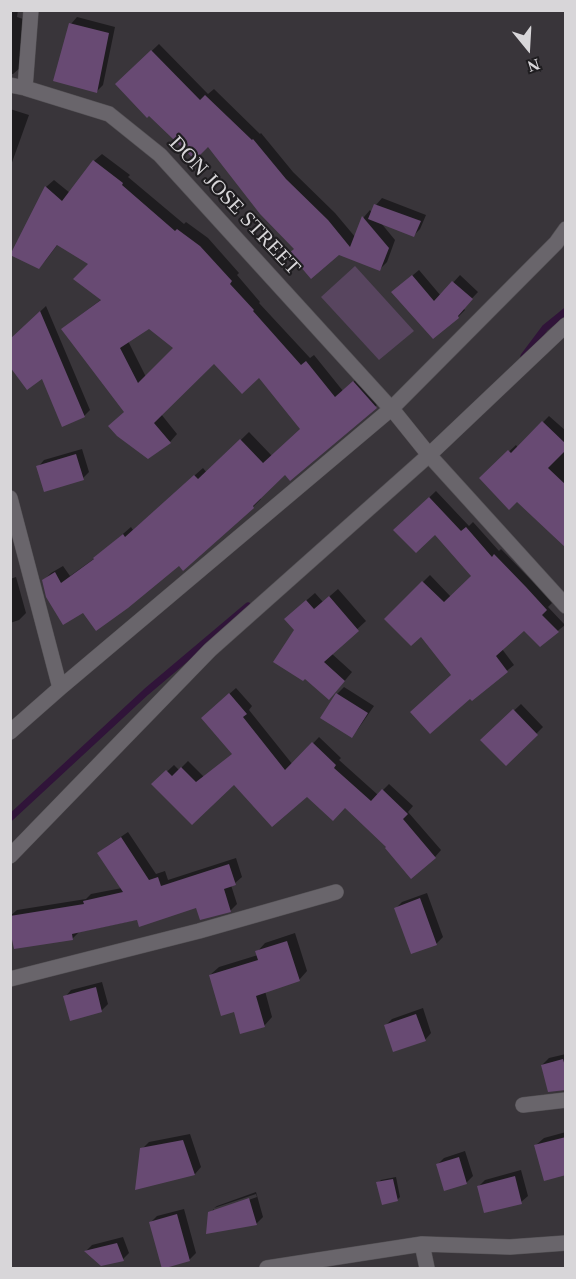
<!DOCTYPE html>
<html>
<head>
<meta charset="utf-8">
<style>
  body { margin:0 }
  #map { position:relative; width:576px; height:1279px; overflow:hidden; background:#39353a; font-family:"Times New Roman",serif }
  canvas { display:block }
  .frame { position:absolute; inset:0; border:12px solid #d8d6d9; pointer-events:none }
  .north { position:absolute; left:498px; top:18px; width:60px; height:60px; -webkit-text-stroke:4px #1f1d20; paint-order:stroke; rotate:162deg; font-size:16px; font-weight:700; line-height:24px; text-align:center; color:#d8d6d9 }
  .north::after { content:''; display:block; margin:auto; width:21px; height:27px; background:#d8d6d9; clip-path:polygon(50% 0,100% 100%,50% 72%,0 100%) }
</style>
</head>
<body>
<div id="map">
<canvas width="576" height="1279"></canvas>
<div class="frame"></div>
<div class="north">N</div>
</div>
<script>
const g = document.querySelector('canvas').getContext('2d');
g.lineJoin = 'round';
function fillPath(path, color) {
  g.fillStyle = color;
  g.fill(path, 'evenodd');
}
function toPath(rows) {
  const path = new Path2D();
  for (const r of rows) {
    path.moveTo(r[0], r[1]);
    for (let i = 2; i < r.length; i += 2) path.lineTo(r[i], r[i + 1]);
  }
  return path;
}
function strokePath(path, color, width, dash) {
  g.strokeStyle = color;
  g.lineWidth = width;
  g.lineCap = dash ? 'butt' : 'round';
  g.setLineDash(dash || []);
  g.stroke(path);
}
function write(font, color, halo, rows, align = 'center') {
  g.font = font + ' "Times New Roman",serif';
  g.lineWidth = 4.5;
  g.setLineDash([]);
  g.textBaseline = 'middle';
  g.strokeStyle = halo;
  g.fillStyle = color;
  for (const [text, x, y, turn = 0] of rows) {
    g.save();
    g.translate(x, y);
    g.rotate((+turn || 0) * Math.PI / 180);
    g.textAlign = isNaN(turn) ? turn : align;
    if (halo) g.strokeText(text, 0, 0);
    g.fillText(text, 0, 0);
    g.restore();
  }
}
fillPath(toPath([
  [355,266,414,331,379,360,321,297]
]), '#58455f');
fillPath(toPath([
  [10,10,18,10,17,17,23,19,20,68,13,74,10,74],
  [77,17,115,27,103,85,97,91,71,24],
  [159,44,208,94,214,89,260,134,261,133,293,172,335,213,356,238,364,217,370,210,372,213,376,205,382,198,426,215,420,229,414,235,381,223,395,240,387,262,380,269,339,253,295,249,208,145,117,84],
  [10,109,29,115,10,168],
  [102,154,130,175,128,177,184,224,186,222,208,238,239,273,237,275,260,302,259,303,310,358,314,355,343,391,361,375,384,399,290,479,285,473,260,498,261,499,253,507,183,569,179,564,83,611,43,581,51,573,63,566,70,576,95,558,131,527,133,530,203,468,207,473,249,432,272,456,302,429,259,376,214,361,161,414,177,434,170,442,126,411,63,330,71,322,102,299,90,264,58,244,46,260,39,268,12,254,46,187,54,180,70,193,94,161],
  [149,327,175,348,146,377,128,341],
  [419,270,441,296,460,275,478,292,463,308,465,310,458,317,400,286],
  [46,306,90,410,84,416,43,376,10,340],
  [549,416,566,431,566,536,517,500,481,478,516,445,518,448],
  [82,449,89,472,83,478,38,467,44,460],
  [436,491,469,526,473,522,499,551,501,549,532,581,552,603,548,607,565,625,540,645,524,629,502,649,514,665,472,699,421,634,386,619,430,575,451,597,473,576,435,533,395,530],
  [16,577,26,613,19,620,10,623,10,579],
  [338,589,366,621,331,653,352,672,337,690,296,630,294,611,315,593,323,602],
  [344,687,374,706,358,729,352,736,322,717,337,694],
  [236,688,252,706,249,710,293,765,319,737,341,758,339,760,378,795,389,784,413,806,408,812,441,850,435,857,388,847,345,806,307,795,235,782,154,784,174,765,179,770,188,761,204,777,234,753,209,712],
  [521,704,543,727,506,764,483,740],
  [128,832,156,874,165,871,168,880,236,858,242,877,235,883,231,885,237,904,231,910,201,919,197,907,79,932,72,939,10,916,17,910,86,899,91,894,122,888,99,853,106,847],
  [427,893,443,937,436,944,396,908,402,902],
  [295,933,307,971,299,980,265,991,272,1017,264,1026,235,1010,210,975,219,967,258,955,257,952,265,943],
  [102,982,108,1004,102,1010,65,997,71,990],
  [423,1008,431,1033,425,1040,386,1025,392,1019],
  [566,1054,566,1089,542,1065,549,1058],
  [566,1132,566,1178,564,1174,536,1145,544,1138],
  [190,1134,201,1167,195,1174,136,1188,142,1149,149,1142],
  [465,1151,473,1176,466,1183,438,1164,444,1158],
  [521,1170,528,1196,521,1202,479,1186,485,1180],
  [396,1177,400,1197,397,1200,378,1183,381,1180],
  [256,1192,263,1217,256,1224,210,1213,214,1209,214,1212,257,1197,256,1194,214,1208,217,1206],
  [184,1209,196,1253,189,1260,151,1222,157,1216],
  [123,1237,129,1253,123,1259,86,1251,92,1245]
]), '#0007');
strokePath(toPath([
  [524,356,545,328,566,311],
  [10,818,146,692,248,606]
]), '#301439', 7);
fillPath(toPath([
  [69,23,109,33,97,93,53,81],
  [151,50,200,100,205,95,252,140,253,139,286,179,328,220,350,247,362,216,389,248,380,271,339,255,311,279,289,253,294,249,260,214,208,147,195,160,149,116,147,118,115,84],
  [93,160,123,183,122,185,175,231,177,229,200,246,232,281,230,284,254,310,253,311,301,365,306,361,335,397,353,381,377,408,290,481,285,475,253,506,254,508,183,571,179,566,128,608,96,631,83,613,63,625,46,597,42,580,55,572,61,583,94,559,93,558,123,534,125,537,194,475,198,479,240,439,263,463,300,429,259,378,242,394,214,364,154,423,171,443,148,459,117,436,108,426,124,412,61,329,101,300,73,279,88,264,57,245,39,269,10,255,45,186,62,201],
  [149,329,173,348,138,383,120,348],
  [374,204,421,221,414,237,368,219],
  [412,275,434,301,452,281,473,299,458,316,459,318,433,339,391,292],
  [40,311,85,417,62,427,42,379,27,390,10,367,10,339],
  [542,421,566,444,566,450,548,468,566,485,566,548,517,502,509,510,479,478,508,450,511,453],
  [76,454,84,480,44,492,36,466],
  [429,497,461,531,466,527,492,557,494,554,526,587,547,610,542,615,559,632,540,647,524,631,496,656,508,672,472,701,470,699,430,734,410,712,451,675,421,637,411,646,384,619,422,581,444,602,471,576,435,535,416,553,393,530],
  [329,596,359,631,324,662,345,681,329,700,305,679,303,681,273,662,294,630,284,619,306,600,314,609],
  [229,693,247,714,243,717,285,770,312,742,336,765,334,768,371,801,382,789,408,814,403,819,436,858,411,879,385,848,386,847,345,808,333,821,307,797,272,827,234,785,192,825,151,784,166,770,172,776,181,767,196,782,232,754,201,718],
  [336,693,368,713,352,738,320,718],
  [513,709,538,735,506,766,480,740],
  [121,837,149,880,158,877,161,886,229,864,236,885,224,889,231,912,200,920,196,908,139,927,137,920,72,934,73,940,14,949,10,930,10,916,84,904,83,901,123,892,97,853],
  [420,898,437,945,411,954,394,908],
  [287,941,300,981,256,996,265,1027,240,1034,234,1012,221,1016,209,975,258,960,255,951],
  [96,987,102,1012,70,1021,63,996],
  [416,1014,426,1041,393,1052,384,1025],
  [563,1059,566,1070,566,1090,548,1092,541,1065],
  [566,1137,566,1175,544,1181,534,1145],
  [183,1140,195,1175,135,1190,140,1148],
  [459,1157,467,1184,444,1191,436,1164],
  [515,1176,522,1204,484,1213,477,1186],
  [393,1179,398,1201,382,1205,376,1182],
  [249,1198,257,1225,206,1234,208,1212],
  [177,1214,190,1261,162,1269,149,1222],
  [117,1243,124,1261,101,1266,84,1251]
]), '#684a73');
const minor = toPath([
  [10,85,25,88,109,114,160,155,396,414,429,455,566,606],
  [25,88,31,10],
  [10,498,60,688],
  [10,732,60,688,391,409,556,243,566,229],
  [10,856,210,650,429,455,566,325],
  [10,979,199,931,336,892],
  [523,1105,566,1100],
  [422,1244,427,1268],
  [267,1268,422,1244,510,1247,566,1243]
]);
strokePath(minor, '#545155', 16);
strokePath(minor, '#69656b', 15);
write('21px', '#d8d6d9', '#1f1d20', [
  ["DON JOSE STREET",234,206,47]
]);
</script>
</body>
</html>
